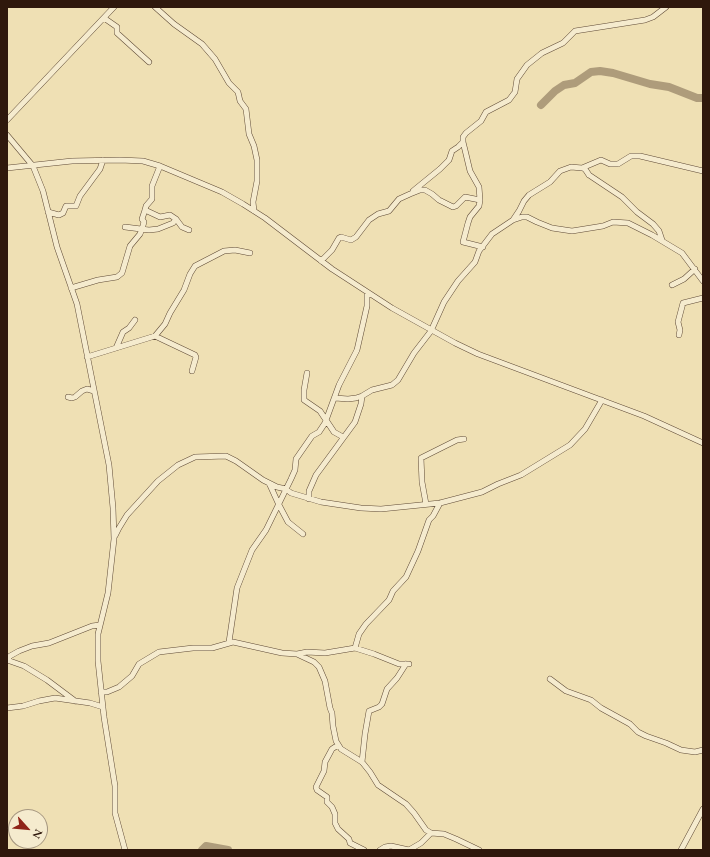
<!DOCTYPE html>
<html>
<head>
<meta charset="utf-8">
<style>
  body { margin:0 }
  #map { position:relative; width:710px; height:857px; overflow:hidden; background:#efe0b4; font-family:"EB Garamond",serif }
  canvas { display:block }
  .frame { position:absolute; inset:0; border:8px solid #2f180c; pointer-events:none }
  .north { position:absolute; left:8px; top:809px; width:40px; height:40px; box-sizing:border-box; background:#f5ebce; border:1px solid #a69780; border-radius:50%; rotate:117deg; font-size:11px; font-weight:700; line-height:16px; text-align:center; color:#2f180c }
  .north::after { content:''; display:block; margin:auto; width:14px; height:18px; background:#8f2418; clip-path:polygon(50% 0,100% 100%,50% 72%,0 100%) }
</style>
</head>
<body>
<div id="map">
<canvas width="710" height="857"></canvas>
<div class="frame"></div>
<div class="north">N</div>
</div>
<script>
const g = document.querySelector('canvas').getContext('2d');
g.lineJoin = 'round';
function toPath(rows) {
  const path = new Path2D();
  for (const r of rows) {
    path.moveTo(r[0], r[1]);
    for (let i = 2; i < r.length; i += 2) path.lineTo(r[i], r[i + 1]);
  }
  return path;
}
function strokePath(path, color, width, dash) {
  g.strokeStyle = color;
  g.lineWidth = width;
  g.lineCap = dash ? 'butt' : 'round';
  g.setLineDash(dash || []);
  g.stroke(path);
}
strokePath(toPath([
  [541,105,555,91,564,85,575,83,591,72,600,71,613,73,650,84,669,87,697,98,703,98],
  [202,850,206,846,228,850]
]), '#ae9c7b', 8);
const minor = toPath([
  [155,7,174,24,202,44,215,59,229,83,238,92,240,101,246,109,249,134,254,146,257,160,257,181,253,202,254,211],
  [104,18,117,27,117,33,149,62],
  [7,120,114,7],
  [7,135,33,166,43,191,57,247,77,304,109,465,113,508,114,539,108,593,98,634,98,661,104,717,115,786,115,813,125,850],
  [7,168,72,161,120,160,143,161,160,166,222,192,243,204,265,218,332,269,392,308,455,343,478,354,644,416,703,443],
  [582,168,601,160,610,164,618,164,631,156,640,156,703,171],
  [413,191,440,169,449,160,452,151,458,147,463,142],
  [145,210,160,217,170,215,176,219,182,227,189,230],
  [48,212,59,215,63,213,66,206,76,206,80,196,100,169,103,160],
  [513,220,522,217,527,217,537,222,552,228,572,231,603,226,613,222,628,223,652,235,682,253,703,281],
  [125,227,149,230,158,229,173,223,176,219],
  [483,247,463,242,468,223,470,217,479,206,480,200,479,187,470,171,465,150,463,142,463,137,466,133,481,121,486,112,509,100,515,92,517,79,527,65,542,53,563,43,575,31,645,20,653,17,666,7],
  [321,261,332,250,339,238,341,237,351,240,356,237,369,220,378,214,389,211,399,199,410,194,420,190,425,190,432,194,439,200,453,207,456,206,465,197,480,200],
  [672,285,684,279,695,269],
  [71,288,98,280,117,277,122,273,130,246,140,234,142,229,144,222,142,219,145,210,146,206,152,199,152,186,160,166],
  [679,335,680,330,678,322,683,303,703,298],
  [155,336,195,355,196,357,192,371],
  [116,348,123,332,129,328,135,320],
  [87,357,155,336,165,324,170,313,184,290,190,274,195,266,224,251,235,250,250,253],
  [307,373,304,390,304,400,320,411,334,432,343,437],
  [68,397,72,398,75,397,82,391,87,389,94,391],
  [335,398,348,399,356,398,362,396,372,390,392,385,398,380,414,353,431,331,444,302,458,281,475,262,479,251,492,234,513,220,519,211,524,201,529,195,550,182,560,171,571,167,582,168,585,169,589,175,622,197,637,212,653,224,659,231,662,240],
  [269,483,279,505,288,522,303,534],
  [309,499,309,491,316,475,355,422,361,404,362,396],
  [426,504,422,482,421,458,457,440,464,439],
  [115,536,119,528,127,515,158,481,178,465,195,457,226,456,236,461,263,480,277,487,286,489,291,493,321,502,361,508,381,509,440,503,482,492,498,484,521,475,570,445,585,429,602,400],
  [229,642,237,588,252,550,266,530,291,479,295,470,296,459,312,436,319,432,325,423,339,385,357,350,367,306,367,292],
  [355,648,374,654,399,664,409,664],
  [297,654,307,652,325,653,355,648,359,634,366,624,389,600,393,591,406,577,418,551,429,520,433,516,440,503],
  [7,660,10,656,19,651,32,646,49,643,92,626,100,625],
  [7,660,24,666,47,680,75,701],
  [550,679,566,691,591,700,601,708,630,724,638,732,646,736,666,743,681,750,695,752,703,750],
  [101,692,107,692,119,687,132,676,139,664,159,652,193,648,212,648,233,642,282,653,297,654,314,662,319,667,325,681,330,708,332,713,333,726,336,741,341,749,362,762,370,772,378,785,406,804,414,813,426,830,431,833,444,834,456,839,479,850],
  [7,708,23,706,39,701,55,698,90,703,103,707],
  [338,745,332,749,325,762,324,771,316,787,317,790,327,797,327,802,332,807,335,814,335,823,338,829,349,839,350,843,364,850],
  [362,762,365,734,369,711,379,707,382,704,387,689,397,678,406,664],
  [380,850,385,847,391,846,409,850,421,843,431,833],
  [681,850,703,809]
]);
strokePath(minor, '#5f4a36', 6);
strokePath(minor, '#f5ebce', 5);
</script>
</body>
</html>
